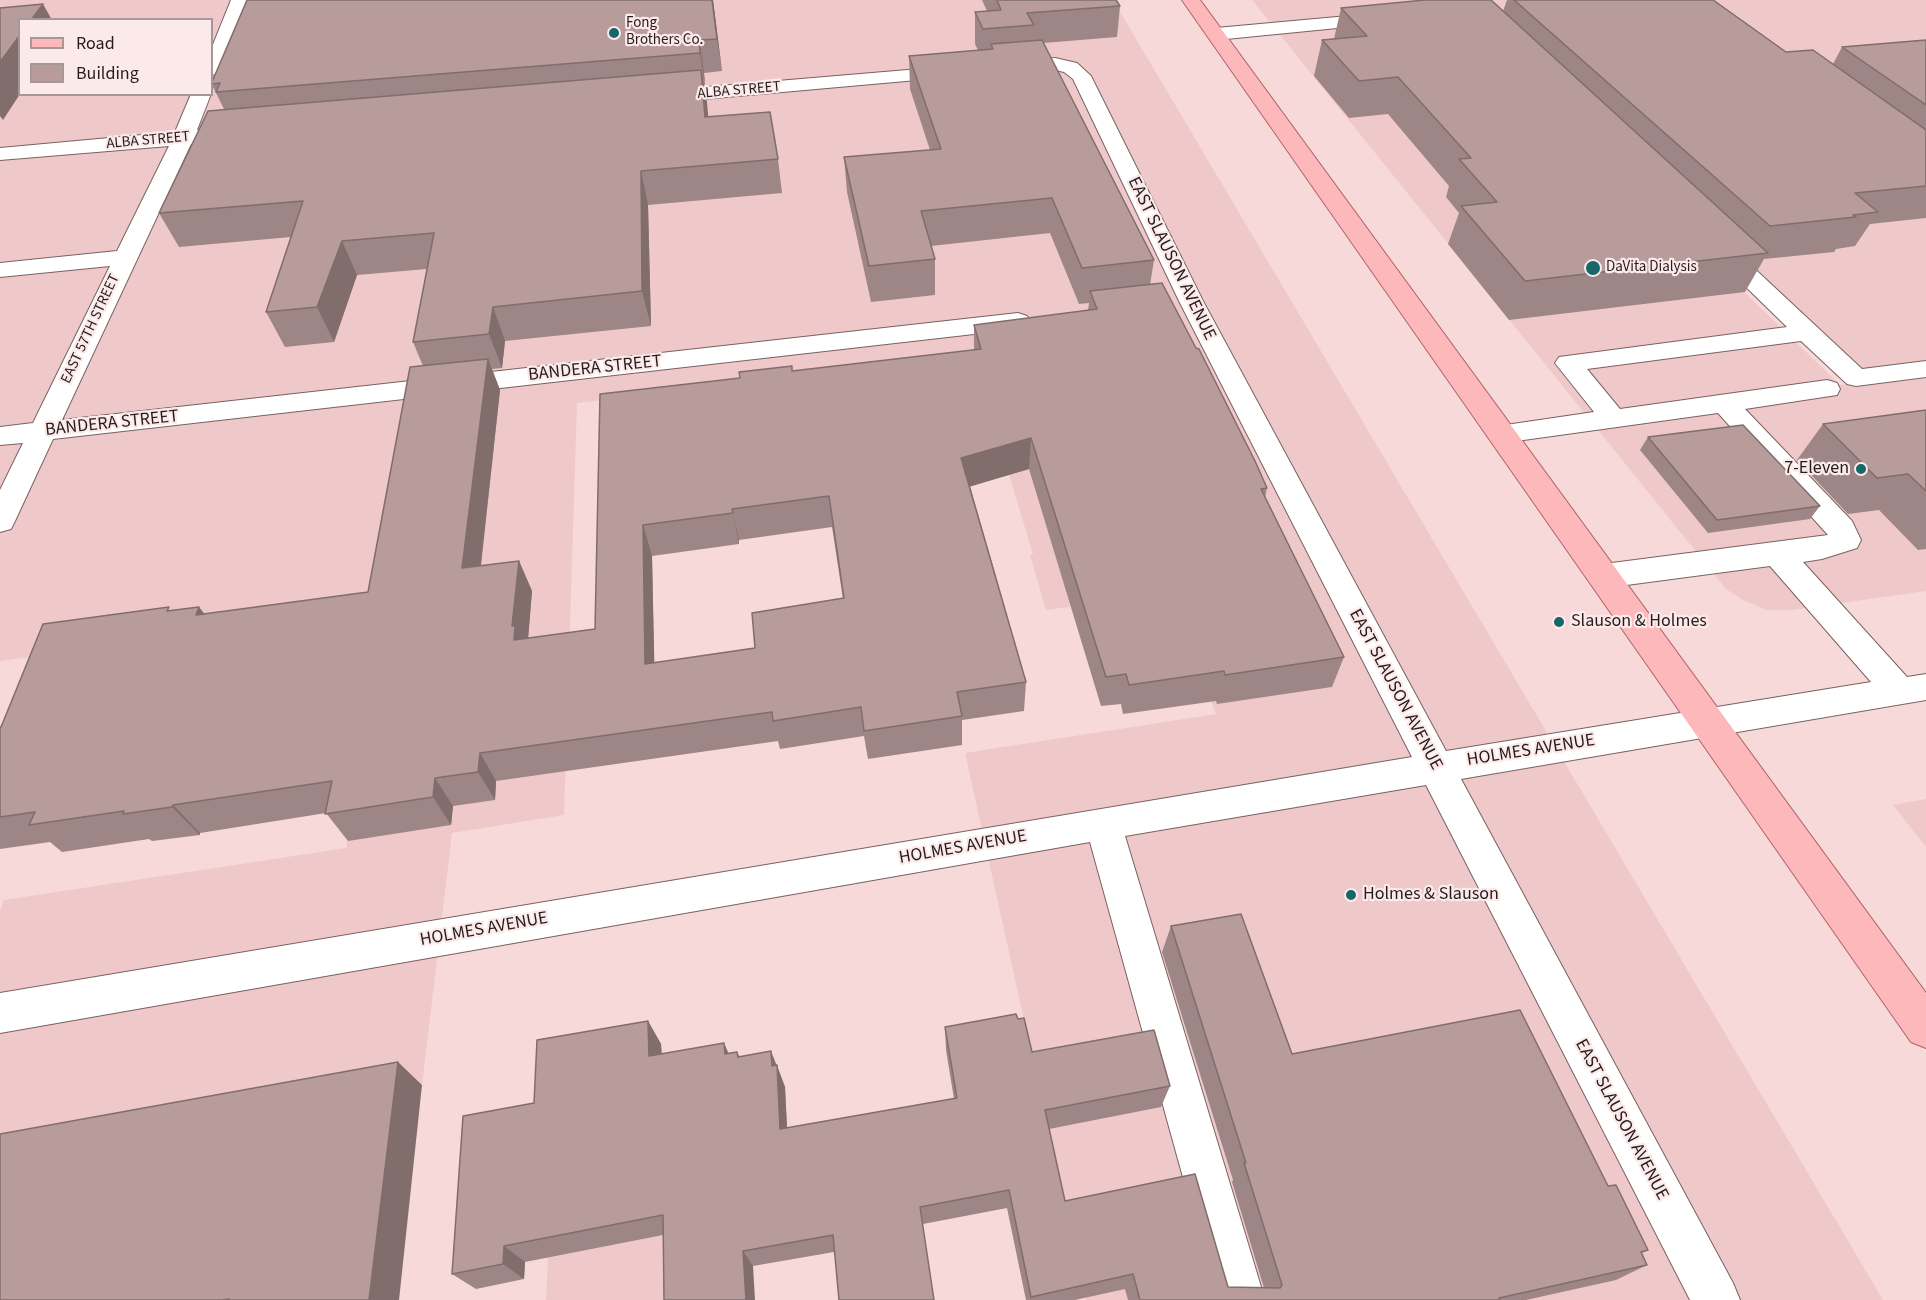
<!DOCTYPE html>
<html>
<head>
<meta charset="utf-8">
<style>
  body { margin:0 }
  #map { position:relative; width:1926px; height:1300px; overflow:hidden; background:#f7d9d9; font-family:"Source Sans 3",sans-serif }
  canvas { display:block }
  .legend { position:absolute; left:18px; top:18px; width:195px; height:78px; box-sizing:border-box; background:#fceaea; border:2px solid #a69898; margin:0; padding:8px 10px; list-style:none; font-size:18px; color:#261c1c }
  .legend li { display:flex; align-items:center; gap:12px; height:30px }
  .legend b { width:30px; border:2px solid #a69898 }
</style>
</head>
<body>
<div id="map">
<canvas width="1926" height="1300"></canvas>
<ul class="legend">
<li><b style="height:8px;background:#fdb8bb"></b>Road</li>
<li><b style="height:16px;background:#b79c9b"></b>Building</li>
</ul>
</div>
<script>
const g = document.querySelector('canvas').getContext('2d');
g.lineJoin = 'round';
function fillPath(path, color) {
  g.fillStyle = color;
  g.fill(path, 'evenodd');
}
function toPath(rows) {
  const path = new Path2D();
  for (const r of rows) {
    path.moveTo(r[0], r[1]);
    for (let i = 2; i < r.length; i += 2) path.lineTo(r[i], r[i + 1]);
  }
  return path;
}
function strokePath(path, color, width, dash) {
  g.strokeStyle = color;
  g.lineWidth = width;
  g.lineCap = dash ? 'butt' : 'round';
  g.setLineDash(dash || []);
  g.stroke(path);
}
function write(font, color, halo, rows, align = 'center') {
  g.font = font + ' "Source Sans 3",sans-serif';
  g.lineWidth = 4.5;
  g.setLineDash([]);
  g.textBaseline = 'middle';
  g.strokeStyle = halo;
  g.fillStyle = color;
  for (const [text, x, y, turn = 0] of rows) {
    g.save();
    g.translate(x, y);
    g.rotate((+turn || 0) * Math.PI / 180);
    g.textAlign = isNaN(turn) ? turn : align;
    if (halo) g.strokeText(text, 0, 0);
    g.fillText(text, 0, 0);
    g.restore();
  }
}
fillPath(toPath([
  [0,0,1113,0,1883,1300,1086,1300,965,753,1216,714,1169,594,1046,610,1030,555,1033,554,973,356,577,403,564,815,452,833,422,1085,0,1300,0,911,4,900,346,848,387,610,0,661],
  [20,20,212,20,212,94,20,94],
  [1252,0,1926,0,1926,591,1792,610,1767,610,1743,600,1726,589],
  [1670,220,1747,261,1873,381,1840,385],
  [1926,799,1926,847,1893,805],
  [661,1044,667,1300,546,1300,548,1258]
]), '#efc9c9');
const minor = toPath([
  [231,0,249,0,222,69,219,73,212,75,212,47,231,0],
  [1381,13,1388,15,1390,19,1388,23,1216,40,1209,38,1207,34,1209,30,1216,28,1381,13],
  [1055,58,1077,63,1091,76,1203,301,1446,751,1871,682,1770,566,1604,588,1593,584,1588,576,1593,568,1604,564,1828,535,1718,413,1502,443,1492,441,1488,434,1492,427,1594,412,1555,363,1559,357,1787,327,1711,253,1707,248,1711,243,1719,241,1727,243,1862,369,1926,361,1926,377,1856,386,1847,384,1801,341,1587,369,1620,409,1827,380,1837,383,1840,389,1837,395,1745,409,1852,521,1861,540,1857,548,1822,559,1803,562,1907,677,1926,674,1926,700,1461,779,1733,1283,1740,1300,1690,1300,1426,785,1125,836,1265,1300,1217,1300,1090,842,0,1033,0,993,1412,757,1179,301,1073,79,1064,72,1055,70,1009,74,1002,72,999,68,1002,64,1009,62,1055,58],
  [955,66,962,68,965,72,962,76,659,103,652,101,649,97,652,93,659,91,955,66],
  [191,94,211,94,197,130,240,127,247,129,251,133,247,137,240,139,191,144,62,420,1018,313,1027,316,1031,321,1027,326,1018,329,53,439,15,521,11,529,0,532,0,490,23,443,0,445,0,427,33,423,110,266,0,277,0,263,117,251,169,146,0,160,0,148,175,132,191,94]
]);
const major = toPath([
  [1182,0,1200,0,1926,993,1926,1048,1911,1042,1182,0]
]);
strokePath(minor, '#7a6161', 2);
strokePath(major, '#b06366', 2);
fillPath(minor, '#fff');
fillPath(major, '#fdb8bb');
fillPath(toPath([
  [713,0,722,71,704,73,705,85,704,85,708,117,778,159,782,193,648,205,651,326,505,341,502,368,492,369,500,390,481,566,519,561,532,591,528,638,595,629,600,394,740,378,792,371,974,350,974,325,1088,310,1089,303,1079,304,1050,233,931,246,935,259,935,295,871,302,847,192,844,157,930,150,910,89,909,56,978,50,975,44,975,12,987,11,982,0,1116,0,1120,6,1117,37,1043,43,1154,260,1150,285,1267,488,1265,498,1344,657,1332,687,1217,704,1216,701,1123,714,1121,704,1101,706,1029,469,970,486,1026,682,1024,711,962,720,962,745,868,759,864,736,780,749,778,741,496,781,495,800,453,806,451,825,348,841,326,813,200,833,200,835,152,841,149,839,62,852,50,842,0,849,0,727,172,610,205,614,368,592,423,366,413,342,427,269,357,275,334,342,285,347,266,312,291,237,179,247,159,213,224,109,212,85,212,82],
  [832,527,843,599,755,648,654,663,652,556,739,544,739,540],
  [1507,0,1713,0,1786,52,1833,64,1842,47,1926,40,1926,218,1870,224,1855,246,1836,249,1834,252,1764,259,1745,292,1509,320,1448,244,1459,213,1446,197,1449,186,1388,114,1349,118,1314,76,1322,40,1334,39,1341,8,1503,11],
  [1926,410,1926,549,1918,550,1879,510,1848,514,1797,460,1823,424],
  [1648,437,1820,506,1810,519,1708,533,1640,450],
  [1171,926,1292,1054,1608,1186,1648,1250,1642,1253,1647,1265,1616,1280,1526,1300,1128,1300,1125,1289,1075,1300,1026,1300,1007,1208,923,1224,834,1252,753,1266,663,1235,525,1262,524,1279,476,1289,452,1274,534,1103,648,1021,661,1044,662,1054,724,1043,728,1054,737,1052,739,1056,777,1065,785,1087,787,1128,954,1099,946,1050,945,1027,1018,1019,1032,1052,1170,1086,1161,1107,1049,1129,1065,1201,1228,1287,1264,1288,1232,1182,1233,1180,1162,952]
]), '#9d8685');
fillPath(toPath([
  [712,0,713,0,722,71,717,39],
  [43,4,52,20,31,20],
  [20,35,20,94,3,120,0,116,0,62],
  [699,40,704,73,705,85,700,53],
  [701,70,707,102,711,150,705,117],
  [641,171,648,205,651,326,642,291],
  [342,241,357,275,334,342,317,307],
  [493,307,505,341,502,368,489,334],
  [488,359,500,390,477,598,462,568],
  [1031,438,1029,469,962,489,961,458],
  [732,509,739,540,739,544,733,513],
  [643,525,652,556,655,693,645,664],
  [519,561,532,591,527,652,514,640,512,626],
  [199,607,223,637,196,615],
  [480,753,496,781,495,800,478,772],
  [435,778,453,806,451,825,433,797],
  [173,805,200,833,200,835,172,807],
  [648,1021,661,1044,662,1078,649,1056],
  [724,1043,734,1066,725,1054],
  [771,1051,785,1087,788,1149,780,1129],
  [398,1062,422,1085,399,1300,369,1300],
  [504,1246,525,1262,524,1279,503,1264],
  [743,1251,753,1266,755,1300,746,1300]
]), '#806d6c');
const building = toPath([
  [247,0,712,0,717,39,699,40,700,53,216,92,220,83,212,84,212,82,247,0],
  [997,0,1116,0,1120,6,1027,13,1034,25,983,29,975,12,1001,10,997,0],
  [1425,0,1491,0,1768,253,1525,281,1461,206,1497,202,1459,159,1471,158,1398,77,1359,81,1322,40,1367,36,1341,8,1425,0],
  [1514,0,1713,0,1786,52,1813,50,1926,130,1926,186,1855,193,1878,212,1853,215,1856,217,1770,226,1514,0],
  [43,4,31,20,20,20,20,35,0,62,0,8,43,4],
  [1042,40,1154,260,1082,268,1052,198,921,211,935,259,869,266,844,157,941,149,909,56,993,49,991,44,1042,40],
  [1926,40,1926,105,1842,47,1926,40],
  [701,70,705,117,770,112,778,159,641,171,642,291,493,307,489,334,413,342,434,233,342,241,317,307,266,312,303,201,159,213,208,111,701,70],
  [1162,283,1196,348,1199,349,1255,461,1267,488,1261,489,1344,657,1225,675,1224,671,1129,685,1126,674,1106,677,1031,438,961,458,1026,682,957,692,962,716,864,731,861,707,773,721,772,712,480,753,478,772,435,778,433,797,325,814,332,781,173,805,172,807,123,814,124,811,29,825,35,812,0,817,0,727,1,727,43,624,169,607,167,611,199,607,196,615,368,592,410,367,488,359,462,568,519,561,512,626,515,626,514,640,595,629,600,394,740,378,739,372,792,366,792,371,981,349,974,325,1097,309,1090,291,1162,283],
  [829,496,844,598,752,613,755,648,645,664,643,525,733,513,732,509,829,496],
  [1926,410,1926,491,1908,474,1877,478,1823,424,1926,410],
  [1743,425,1820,506,1717,520,1648,437,1743,425],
  [1241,914,1292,1054,1520,1010,1608,1186,1616,1185,1648,1250,1641,1252,1647,1265,1499,1298,1500,1300,1140,1300,1133,1274,1031,1297,1009,1190,920,1207,934,1300,839,1300,833,1235,743,1251,746,1300,664,1300,663,1215,504,1246,503,1264,452,1274,463,1116,534,1103,537,1040,648,1021,649,1056,724,1043,725,1054,737,1052,738,1057,771,1051,772,1066,777,1065,780,1129,957,1098,945,1027,1016,1014,1018,1019,1024,1018,1032,1052,1154,1030,1170,1086,1045,1110,1065,1201,1195,1174,1228,1287,1280,1288,1282,1285,1244,1163,1246,1163,1171,926,1241,914],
  [398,1062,369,1300,229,1300,229,1299,222,1300,0,1300,0,1134,398,1062]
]);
fillPath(building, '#b79c9b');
strokePath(building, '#806d6c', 1.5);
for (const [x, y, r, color] of [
  [614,33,6,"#176668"],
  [1593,268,8,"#176668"],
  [1861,469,6,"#176668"],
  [1559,622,6,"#176668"],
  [1351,895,6,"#176668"]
]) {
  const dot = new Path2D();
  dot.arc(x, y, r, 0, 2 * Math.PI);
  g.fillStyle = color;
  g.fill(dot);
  strokePath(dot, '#fceaea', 2);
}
write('15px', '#261c1c', '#fceaea', [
  ["Fong",626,24],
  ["Brothers Co.",626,41],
  ["DaVita Dialysis",1606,268]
], 'left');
write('15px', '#261c1c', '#fceaea', [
  ["ALBA STREET",739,91,-5],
  ["ALBA STREET",148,141,-5],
  ["EAST 57TH STREET",91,329,-65]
]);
write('18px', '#261c1c', '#fceaea', [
  ["EAST SLAUSON AVENUE",1171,259,64],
  ["BANDERA STREET",595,369,-6],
  ["BANDERA STREET",112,424,-6],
  ["EAST SLAUSON AVENUE",1395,690,62],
  ["HOLMES AVENUE",1531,751,-9],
  ["HOLMES AVENUE",963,848,-10],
  ["HOLMES AVENUE",484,930,-10],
  ["EAST SLAUSON AVENUE",1621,1120,62]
]);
write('18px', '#261c1c', '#fceaea', [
  ["7-Eleven",1849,469,"right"],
  ["Slauson & Holmes",1571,622],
  ["Holmes & Slauson",1363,895]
], 'left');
</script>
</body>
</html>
